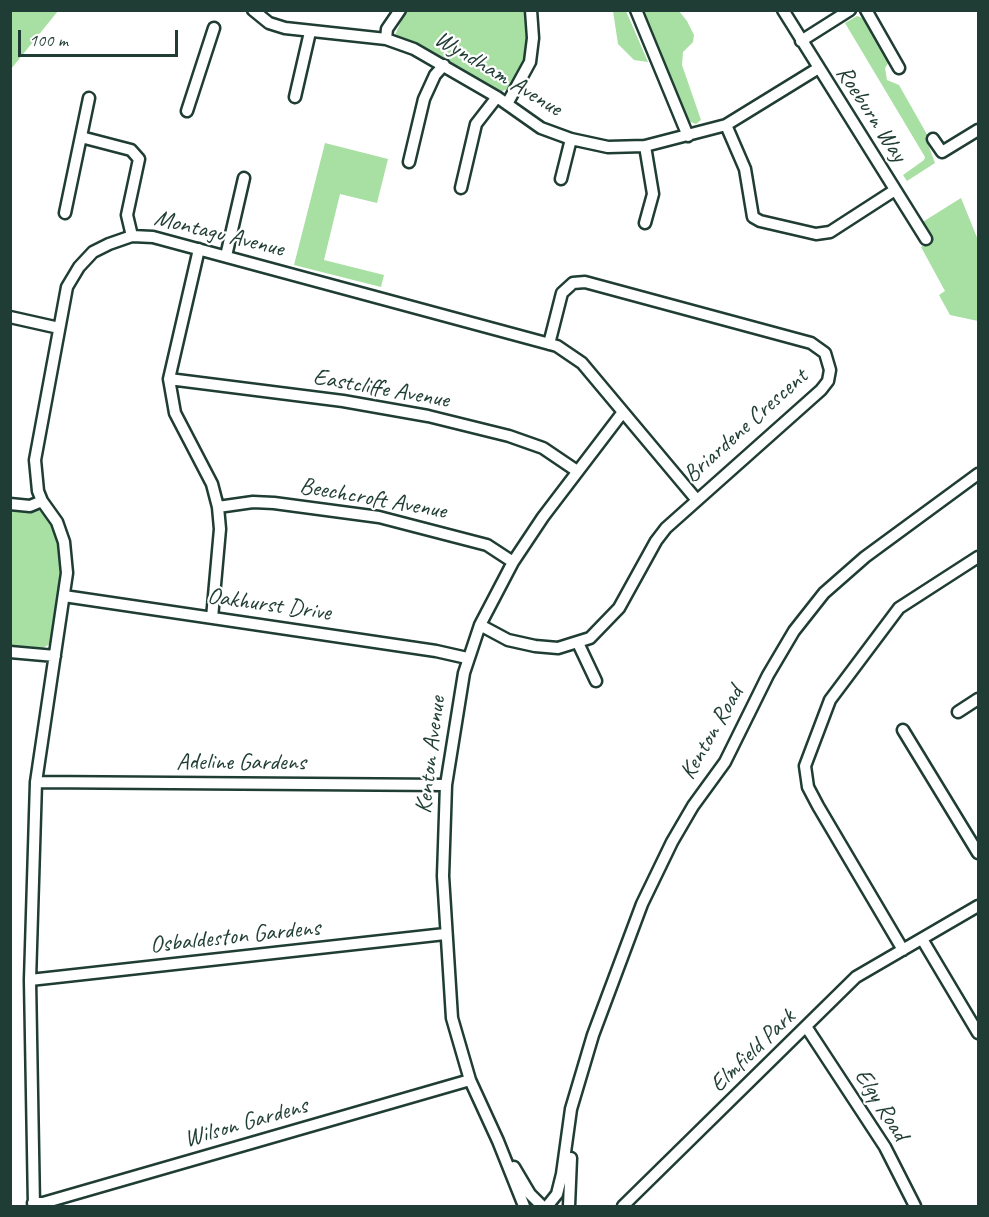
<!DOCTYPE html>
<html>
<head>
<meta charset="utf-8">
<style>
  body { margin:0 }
  #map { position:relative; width:989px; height:1217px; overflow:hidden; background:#fff; font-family:Caveat,sans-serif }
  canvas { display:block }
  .frame { position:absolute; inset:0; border:12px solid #1f3d34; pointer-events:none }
  .scale { position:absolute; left:18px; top:30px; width:160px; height:27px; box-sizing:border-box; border:3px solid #1f3d34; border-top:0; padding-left:8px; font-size:18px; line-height:21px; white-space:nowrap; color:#1f3d34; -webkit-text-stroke:4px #fff; paint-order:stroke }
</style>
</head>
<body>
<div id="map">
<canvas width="989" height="1217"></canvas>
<div class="frame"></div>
<div class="scale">100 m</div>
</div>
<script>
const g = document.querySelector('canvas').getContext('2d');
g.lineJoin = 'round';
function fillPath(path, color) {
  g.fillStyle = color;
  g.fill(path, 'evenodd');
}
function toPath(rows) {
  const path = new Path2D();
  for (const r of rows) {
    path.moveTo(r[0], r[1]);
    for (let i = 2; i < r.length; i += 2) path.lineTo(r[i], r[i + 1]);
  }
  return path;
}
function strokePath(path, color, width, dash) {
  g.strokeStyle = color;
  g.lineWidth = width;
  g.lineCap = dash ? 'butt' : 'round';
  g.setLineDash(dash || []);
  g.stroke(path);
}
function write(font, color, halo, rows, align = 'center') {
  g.font = font + ' Caveat,sans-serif';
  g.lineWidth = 4.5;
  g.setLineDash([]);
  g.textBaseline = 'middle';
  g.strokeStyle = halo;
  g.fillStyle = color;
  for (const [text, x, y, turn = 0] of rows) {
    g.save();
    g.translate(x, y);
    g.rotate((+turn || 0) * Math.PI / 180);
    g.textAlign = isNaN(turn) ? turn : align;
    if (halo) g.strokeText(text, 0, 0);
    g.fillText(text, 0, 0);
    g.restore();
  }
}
fillPath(toPath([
  [11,10,58,11,11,69,10,11],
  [406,10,525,11,528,33,525,61,511,88,499,92,440,56,396,40,395,35],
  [613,11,626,11,648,62,634,60,618,44],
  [641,11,679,11,687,21,694,35,693,42,683,52,682,65,701,120,696,124,688,121],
  [857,16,865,19,889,62,885,68,887,80,899,85,929,138,928,144,935,163,907,181,903,175,924,160,925,157,845,23],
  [325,143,388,159,377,203,340,194,324,260,384,275,381,287,294,265],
  [961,198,978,240,978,321,950,315,939,295,945,291,921,247,932,240,921,223],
  [35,509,44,513,54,530,60,553,61,577,50,644,39,650,11,647,10,511]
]), '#a8dfa2');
const minor = toPath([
  [253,10,269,23,285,28,386,39,414,49,497,97,541,128,571,139,608,147,645,146,726,125,817,69],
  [636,10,688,136],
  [783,10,926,239],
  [866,10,899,68],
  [386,39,387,29,400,10],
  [801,41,850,10],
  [295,97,310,32],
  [507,104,530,62,533,38,531,10],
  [187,111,214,28],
  [726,125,745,169,753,217,760,221,816,234,830,232,895,190],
  [81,137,131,150,139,159,127,215,132,236],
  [933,139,942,152,978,130],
  [409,162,424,99,435,75,444,65],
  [561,179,571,139],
  [461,188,476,124,497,97],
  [65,213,89,98],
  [645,223,653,194,645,146],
  [199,249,169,379,175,413,212,484,218,507,220,529,212,618],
  [226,256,244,178],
  [10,317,59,328],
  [169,379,343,401,428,416,509,436,543,448,577,471],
  [10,504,30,506,42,501],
  [218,507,253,502,274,503,379,517,487,545,513,562],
  [64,596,436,651,467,658],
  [480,625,508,640,535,646,558,648,590,638,619,608,656,541,666,528,821,390,828,381,830,370,825,353,811,343,585,282,573,283,562,293,549,344],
  [578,643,596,681],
  [10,652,55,656],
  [958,712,978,699],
  [903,730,978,853],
  [36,782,446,785],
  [922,939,978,1033],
  [903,950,818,806,808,787,805,766,830,700,899,608,978,557],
  [30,980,445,934],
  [807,1028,885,1147,915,1206],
  [514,1167,530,1194,542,1206],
  [33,1203,43,1203,470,1080],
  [549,1204,557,1194,562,1174,571,1109,593,1035,642,904,672,842,693,806,725,762,768,675,794,631,824,593,865,557,978,474],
  [34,1206,30,980,36,782,67,573,64,542,57,522,42,501,38,491,35,460,67,287,79,267,93,252,109,244,132,236,153,237,557,346,582,363,696,499],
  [524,1206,498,1141,470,1080,452,1018,443,876,446,785,464,673,480,625,513,562,543,517,623,412],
  [569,1206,571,1158],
  [623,1206,856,977,978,906]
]);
strokePath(minor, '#1f3d34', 15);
strokePath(minor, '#fff', 10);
write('24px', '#1f3d34', '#fff', [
  ["Wyndham Avenue",498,74,31],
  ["Roeburn Way",871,114,57],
  ["Montagu Avenue",219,234,14],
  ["Eastcliffe Avenue",381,389,10],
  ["Briardene Crescent",746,426,-42],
  ["Beechcroft Avenue",373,499,10],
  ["Oakhurst Drive",269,605,8],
  ["Kenton Road",712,733,-60],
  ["Kenton Avenue",431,755,-83],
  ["Adeline Gardens",241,763],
  ["Osbaldeston Gardens",235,937,-6],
  ["Elmfield Park",753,1051,-44],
  ["Elgy Road",881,1105,58],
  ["Wilson Gardens",246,1123,-16]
]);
</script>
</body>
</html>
